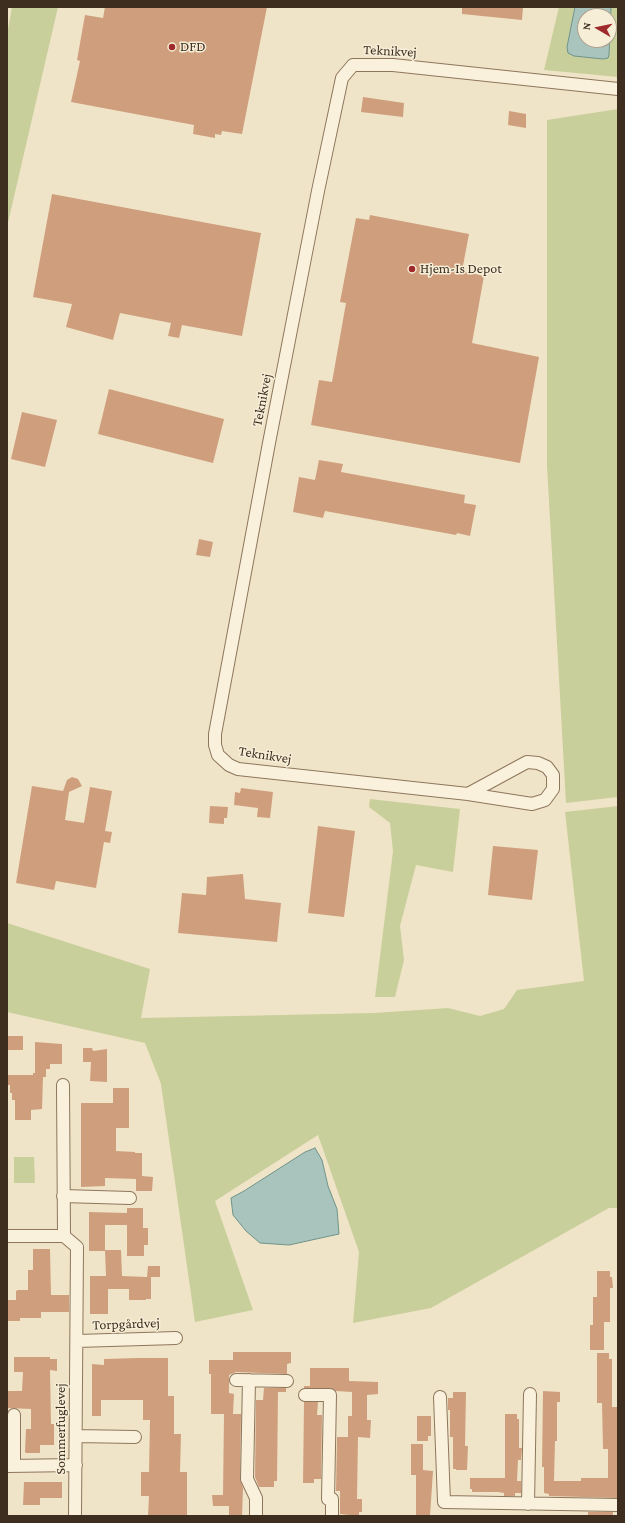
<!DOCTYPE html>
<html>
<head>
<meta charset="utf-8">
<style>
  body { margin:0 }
  #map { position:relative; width:625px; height:1523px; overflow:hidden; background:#f0e4c8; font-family:"Crimson Pro",serif }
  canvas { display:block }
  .frame { position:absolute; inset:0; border:8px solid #3d2e20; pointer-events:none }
  .north { position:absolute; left:577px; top:8px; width:40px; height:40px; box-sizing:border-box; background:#f7eed8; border:1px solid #ada18e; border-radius:50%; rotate:279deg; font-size:11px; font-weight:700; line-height:16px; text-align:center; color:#3d2e20 }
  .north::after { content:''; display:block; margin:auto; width:14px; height:18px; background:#9e2a2b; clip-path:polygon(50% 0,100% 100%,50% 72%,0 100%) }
</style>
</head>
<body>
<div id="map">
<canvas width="625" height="1523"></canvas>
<div class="frame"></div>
<div class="north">N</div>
</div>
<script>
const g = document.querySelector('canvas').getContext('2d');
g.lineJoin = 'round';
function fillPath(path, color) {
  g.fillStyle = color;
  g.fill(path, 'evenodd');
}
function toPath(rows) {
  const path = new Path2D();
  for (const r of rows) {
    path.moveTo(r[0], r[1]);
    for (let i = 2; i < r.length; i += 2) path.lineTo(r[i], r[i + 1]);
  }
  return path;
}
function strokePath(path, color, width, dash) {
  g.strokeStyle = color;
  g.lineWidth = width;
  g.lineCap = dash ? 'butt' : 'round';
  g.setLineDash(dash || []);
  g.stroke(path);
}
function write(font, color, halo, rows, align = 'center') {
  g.font = font + ' "Crimson Pro",serif';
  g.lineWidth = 3;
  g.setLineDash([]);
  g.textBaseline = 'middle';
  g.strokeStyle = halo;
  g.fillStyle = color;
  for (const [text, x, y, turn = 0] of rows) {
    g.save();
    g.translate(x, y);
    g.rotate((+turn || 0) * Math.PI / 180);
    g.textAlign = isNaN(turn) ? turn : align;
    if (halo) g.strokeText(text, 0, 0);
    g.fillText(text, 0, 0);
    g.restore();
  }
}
fillPath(toPath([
  [12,7,58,7,7,227,7,35],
  [559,7,575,7,567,47,609,55,611,7,618,7,618,77,544,70],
  [618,109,618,797,566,803,547,466,547,120],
  [370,799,460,809,453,872,416,865,400,926,404,960,395,997,375,997,393,851,390,823,369,807],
  [618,806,618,1208,609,1208,431,1308,353,1323,359,1252,318,1135,215,1201,253,1310,195,1322,161,1084,145,1043,7,1012,7,923,150,969,141,1018,374,1013,448,1008,480,1016,504,1009,517,990,584,981,565,812],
  [14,1157,34,1157,35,1183,14,1183]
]), '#c9cf9b');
const water = toPath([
  [575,7,611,7,609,55,608,58,603,59,574,56,568,53,567,47,575,7],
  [585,16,609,16,609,40,585,40,585,16],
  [315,1148,322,1160,328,1186,337,1209,339,1234,289,1245,260,1243,246,1231,233,1215,231,1198,244,1191,305,1152,315,1148]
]);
fillPath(water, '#a9c4bc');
strokePath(water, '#6f938a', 1);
fillPath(toPath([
  [105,7,267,7,242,134,222,131,221,135,215,134,215,138,193,134,194,125,71,102,80,61,77,60,85,15,103,18],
  [462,7,523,7,522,20,462,14],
  [363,97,404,103,403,117,361,112],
  [509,111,526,114,526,128,508,125],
  [52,194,261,233,242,336,182,325,179,338,168,336,171,323,120,313,113,340,66,327,72,304,33,297],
  [370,215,469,234,462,271,484,276,472,343,539,357,520,463,311,425,319,380,332,382,346,303,340,302,356,218,369,220],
  [109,389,224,419,213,463,98,434],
  [22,412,57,420,45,467,11,459],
  [319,460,343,464,341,472,465,495,464,503,476,505,470,536,457,533,456,535,325,511,323,518,293,512,299,477,315,480],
  [199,539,213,542,210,557,196,555],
  [72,777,78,779,82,786,69,792,65,820,84,823,90,787,112,791,105,831,112,832,110,843,104,842,96,888,56,881,54,890,16,883,32,786,63,791,67,780],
  [241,788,273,792,270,818,257,817,258,808,234,805,235,792,240,793],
  [210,806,228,807,227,818,224,818,224,824,209,823],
  [318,826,355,831,344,917,308,913],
  [493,846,538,850,532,900,488,895],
  [243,874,245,899,281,903,277,942,178,933,182,893,206,895,207,877],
  [7,1036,23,1036,23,1050,7,1050],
  [35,1042,62,1044,62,1064,50,1064,50,1069,46,1069,46,1077,43,1077,42,1109,31,1110,31,1120,15,1120,15,1100,12,1100,12,1093,10,1093,10,1085,7,1085,7,1075,33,1075,33,1073,35,1073],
  [83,1048,92,1048,93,1051,107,1049,107,1082,90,1081,91,1062,83,1062],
  [113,1088,129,1088,129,1128,116,1128,116,1151,135,1152,135,1153,142,1153,142,1176,153,1177,152,1191,136,1191,136,1179,105,1178,105,1186,81,1187,81,1103,113,1103],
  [127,1208,143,1208,143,1228,148,1228,148,1245,144,1245,144,1256,127,1256,127,1225,105,1225,105,1251,89,1251,89,1212,127,1213],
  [33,1249,50,1249,51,1295,69,1295,69,1312,41,1312,41,1318,20,1318,20,1321,7,1321,7,1300,16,1300,16,1291,18,1290,28,1290,28,1270,33,1270],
  [105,1250,121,1250,122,1276,147,1277,148,1266,160,1266,160,1277,151,1277,151,1299,146,1299,146,1300,129,1300,129,1289,108,1289,108,1314,90,1314,90,1276,106,1276],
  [597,1271,610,1271,610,1277,612,1277,613,1288,610,1288,610,1322,604,1322,604,1350,590,1350,590,1325,593,1325,593,1297,597,1297],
  [233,1352,291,1352,291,1363,287,1364,287,1374,236,1372,229,1375,229,1393,234,1394,233,1414,241,1414,240,1479,243,1488,242,1516,229,1516,229,1506,213,1506,212,1495,223,1495,224,1414,211,1414,211,1374,209,1374,209,1360,233,1360],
  [597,1353,609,1353,609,1359,612,1359,612,1407,618,1407,618,1498,549,1496,549,1494,544,1493,544,1467,542,1467,543,1391,560,1392,560,1402,557,1402,557,1441,555,1441,554,1481,581,1481,581,1478,608,1478,608,1449,603,1449,602,1403,597,1403],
  [14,1357,50,1357,50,1359,57,1359,57,1371,50,1370,51,1424,54,1424,54,1445,40,1445,40,1453,26,1453,25,1452,26,1429,31,1429,31,1409,7,1408,7,1391,22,1391,23,1372,14,1372],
  [137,1358,168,1358,168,1396,174,1396,174,1434,181,1434,180,1472,187,1472,187,1516,148,1516,149,1496,141,1496,141,1472,149,1472,150,1420,143,1420,143,1400,101,1400,101,1416,92,1416,92,1364,104,1365,104,1359],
  [310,1368,349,1368,349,1381,378,1382,378,1394,367,1395,367,1420,371,1420,370,1438,358,1437,357,1499,362,1499,362,1512,359,1512,359,1516,340,1514,340,1491,336,1491,337,1437,348,1437,348,1416,352,1416,352,1392,336,1391,330,1388,304,1388,304,1386,310,1386],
  [264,1388,286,1388,286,1392,278,1392,277,1481,274,1481,274,1487,259,1487,255,1477,256,1400,263,1400],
  [453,1392,466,1392,465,1446,468,1446,467,1470,456,1470,456,1469,453,1469,453,1437,450,1437,450,1410,448,1410,448,1398,453,1398],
  [304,1402,318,1402,317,1415,322,1415,321,1479,314,1479,314,1483,303,1483],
  [505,1414,517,1414,517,1419,519,1419,519,1448,522,1448,521,1460,518,1460,517,1481,521,1481,521,1493,515,1493,515,1496,504,1496,504,1493,498,1492,472,1492,472,1489,470,1489,470,1478,505,1478],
  [417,1416,431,1416,431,1436,428,1436,428,1441,417,1441],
  [411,1444,423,1444,423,1470,433,1471,430,1516,416,1516,416,1475,411,1475],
  [24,1482,62,1482,62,1498,40,1498,40,1505,23,1505],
  [588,1512,613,1512,613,1516,588,1516]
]), '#cf9f7d');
const street = toPath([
  [468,794,527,762,538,763,547,767,553,775,553,789,545,800,532,804,468,794,238,769,229,765,218,755,215,745,215,734,269,443,318,191,342,78,353,65,393,65,618,89],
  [63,1085,64,1236,77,1247,75,1516],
  [63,1196,130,1198],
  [7,1236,64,1236],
  [77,1341,176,1338],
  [236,1380,287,1381],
  [249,1380,247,1479,256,1498,256,1516],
  [305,1395,330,1395,328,1499,332,1499,332,1516],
  [440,1397,444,1502,618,1505],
  [14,1415,14,1466],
  [76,1436,135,1437],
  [7,1466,76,1465],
  [528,1504,530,1394]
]);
strokePath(street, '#8d765c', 14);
strokePath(street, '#faf1dc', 12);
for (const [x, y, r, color] of [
  [172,47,4,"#9e2a2b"],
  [412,269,4,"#9e2a2b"]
]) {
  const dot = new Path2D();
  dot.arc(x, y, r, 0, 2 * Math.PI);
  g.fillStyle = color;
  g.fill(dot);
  strokePath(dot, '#f7eed8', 1.5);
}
write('14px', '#3d2e20', '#f7eed8', [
  ["DFD",180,47],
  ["Hjem-Is Depot",420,269]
], 'left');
write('14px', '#3d2e20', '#f7eed8', [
  ["Teknikvej",390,51,3],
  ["Teknikvej",262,400,-79],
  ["Teknikvej",265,755,9],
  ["Torpgårdvej",126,1324,-2],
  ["Sommerfuglevej",61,1429,-90]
]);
</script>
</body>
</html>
